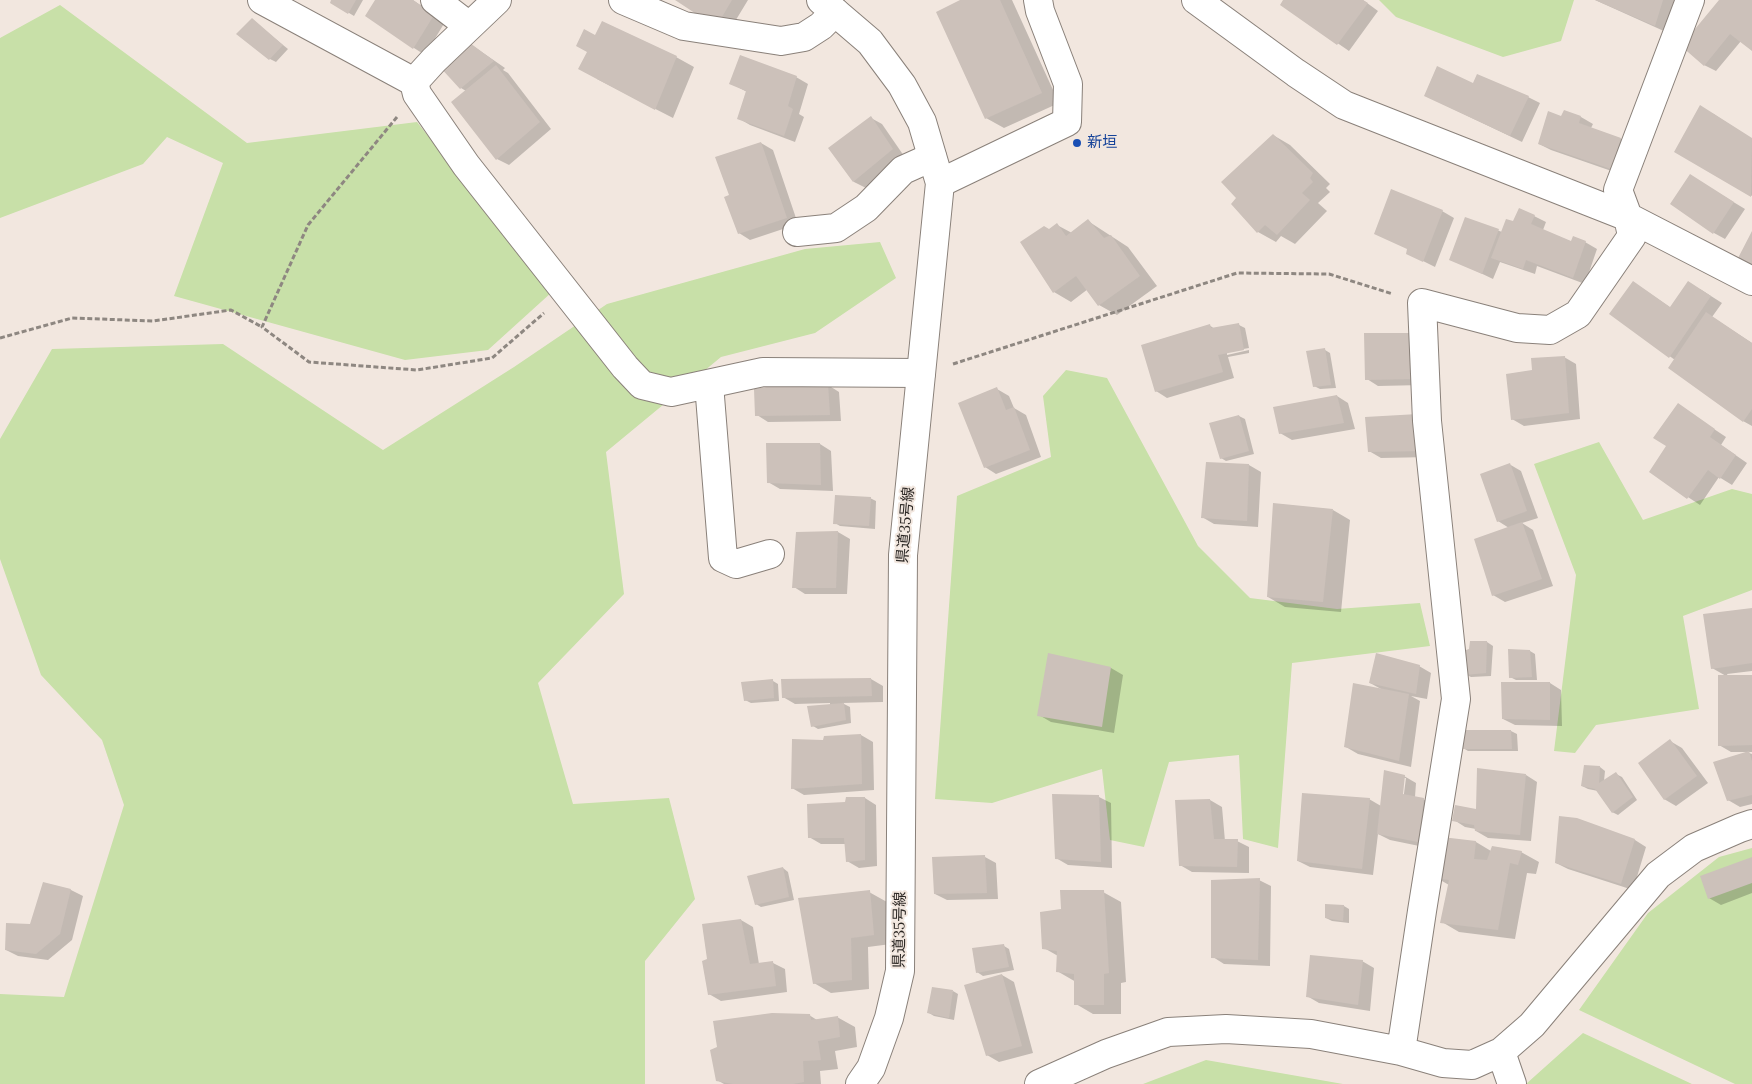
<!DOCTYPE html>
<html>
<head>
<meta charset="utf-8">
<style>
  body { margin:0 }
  canvas { display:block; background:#f2e7df }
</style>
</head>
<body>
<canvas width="1752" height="1084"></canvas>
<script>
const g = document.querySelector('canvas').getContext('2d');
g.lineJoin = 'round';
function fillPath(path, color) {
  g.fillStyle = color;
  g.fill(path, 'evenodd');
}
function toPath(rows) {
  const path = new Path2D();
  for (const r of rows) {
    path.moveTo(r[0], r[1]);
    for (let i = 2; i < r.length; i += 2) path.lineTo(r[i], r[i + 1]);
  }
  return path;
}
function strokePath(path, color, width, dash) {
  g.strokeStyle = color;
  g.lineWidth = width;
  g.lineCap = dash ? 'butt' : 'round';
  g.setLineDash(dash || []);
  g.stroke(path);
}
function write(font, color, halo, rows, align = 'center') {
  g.font = font + ' Lora,"Noto Sans JP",serif';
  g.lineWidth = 4;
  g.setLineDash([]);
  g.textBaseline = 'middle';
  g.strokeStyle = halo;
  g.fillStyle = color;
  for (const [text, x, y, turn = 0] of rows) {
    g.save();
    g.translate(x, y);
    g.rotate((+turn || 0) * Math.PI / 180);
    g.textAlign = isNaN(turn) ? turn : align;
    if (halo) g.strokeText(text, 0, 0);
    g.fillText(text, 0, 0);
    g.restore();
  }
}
fillPath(toPath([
  [1379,0,1574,0,1561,41,1503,57,1396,17],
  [60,5,247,143,417,122,552,292,488,350,405,360,174,296,223,163,167,137,143,164,0,218,0,38],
  [880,242,896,278,815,333,721,357,606,452,624,594,538,683,573,804,669,798,695,899,645,961,645,1084,0,1084,0,994,64,997,124,805,102,740,41,675,0,559,0,439,52,349,223,344,383,450,514,367,607,304,805,249],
  [1066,370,1107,378,1198,546,1250,598,1337,609,1420,603,1430,646,1292,663,1278,848,1243,839,1239,755,1169,762,1144,847,1110,840,1102,769,992,803,935,799,957,496,1051,457,1043,396],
  [1599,442,1643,520,1732,489,1752,494,1752,590,1683,616,1699,709,1596,725,1575,753,1554,751,1576,575,1534,464],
  [1752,848,1752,1084,1735,1084,1579,1010,1648,913,1719,857],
  [1583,1033,1692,1084,1526,1084],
  [1206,1060,1343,1084,1143,1084]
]), '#c8e0a8');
fillPath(toPath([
  [333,0,363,0,354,16,331,2],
  [377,0,413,0,445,22,425,55,414,48],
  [678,0,748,0,728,33],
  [963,0,1012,0,1059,103,1004,128,986,118,938,12],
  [1285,0,1363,0,1378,11,1349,51,1282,5],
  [1595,0,1676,0,1666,32],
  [1720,0,1752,0,1752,50,1741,41,1716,71,1704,65],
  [252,20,288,49,276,62,270,59],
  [596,36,676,57,694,67,673,118,597,79],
  [466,41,505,68,503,70,508,73,551,129,509,165,497,159,466,91,461,88,441,67],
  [796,77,808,84,799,114,804,117,795,142,750,125,738,118,747,92,730,83],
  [1474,85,1528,97,1540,103,1522,142,1426,96],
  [1565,111,1581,117,1593,124,1591,128,1621,139,1632,146,1623,175,1551,150,1539,144,1562,118],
  [1712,113,1752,139,1752,196,1676,151],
  [871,118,882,124,904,156,866,188,854,182,830,148],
  [1273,135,1290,145,1330,184,1326,188,1330,192,1318,203,1327,211,1295,244,1281,236,1276,242,1258,232,1238,198],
  [761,143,773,150,798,224,750,240,739,233,730,196],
  [1702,183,1745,209,1725,239,1714,233],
  [1442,211,1454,218,1435,267,1417,258],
  [1534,216,1546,222,1543,230,1572,242,1585,242,1597,249,1585,284,1537,266,1535,274,1500,262,1493,279,1451,259,1466,218,1502,232,1514,222],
  [1088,221,1128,247,1157,286,1117,315,1099,305,1088,289,1071,302,1054,292,1049,230,1057,225,1072,233],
  [1633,282,1671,308,1700,289,1722,303,1712,317,1752,343,1752,426,1743,421,1675,360,1611,314],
  [1209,325,1215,329,1239,325,1245,328,1249,348,1227,352,1227,355,1249,350,1249,353,1228,357,1234,378,1167,398,1156,391],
  [1365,334,1423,385,1378,386,1367,379],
  [1325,350,1330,353,1336,388,1320,389,1314,386],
  [1564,357,1576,364,1580,419,1524,426,1512,419,1534,371],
  [828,385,839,392,841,421,768,422,757,415],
  [997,389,1009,396,1014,408,1026,415,1041,457,996,474,985,467],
  [1337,396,1348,403,1355,429,1292,440,1280,433],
  [1678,405,1726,437,1721,445,1747,463,1732,485,1719,477,1700,505,1650,472,1667,446],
  [1239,416,1245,419,1254,454,1226,461,1221,458],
  [1429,422,1431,457,1381,458,1369,451],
  [820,444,831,451,833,491,780,489,768,482],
  [1509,464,1521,471,1538,518,1522,523,1533,530,1553,586,1505,602,1493,595,1509,528,1498,521],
  [1249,465,1261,472,1258,527,1214,524,1202,517],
  [870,498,876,501,875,529,840,526,835,523],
  [1333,510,1350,520,1341,612,1285,607,1268,597],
  [838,532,850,539,847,594,805,594,794,587,797,533],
  [1752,609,1752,671,1727,674,1728,676,1752,676,1752,752,1731,752,1719,745,1726,676,1712,668],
  [1471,642,1487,642,1493,646,1491,676,1471,677,1465,674,1471,650],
  [1530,651,1535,654,1537,680,1516,680,1510,677],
  [1049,655,1111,668,1123,675,1114,733,1051,722,1039,715],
  [1419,666,1431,673,1427,699,1411,696,1420,701,1411,767,1358,754,1346,747,1381,689,1370,683],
  [871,679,883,686,883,702,842,703,850,707,851,723,818,729,813,726,830,705,830,703,795,704,783,697],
  [773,681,778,684,779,701,751,703,745,700],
  [1550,683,1561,690,1562,726,1515,725,1503,719],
  [1511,731,1517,734,1518,751,1468,751,1463,748],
  [861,735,873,742,874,790,804,795,792,788],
  [1670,741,1682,748,1708,783,1676,806,1664,799],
  [1749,753,1752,754,1752,804,1740,807,1728,800],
  [1600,767,1605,771,1604,781,1616,774,1622,777,1637,800,1618,815,1612,812,1598,791,1588,789,1582,786],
  [1526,775,1537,782,1531,841,1488,838,1476,831,1476,829,1465,827,1454,820,1477,810],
  [1404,776,1416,783,1415,797,1423,799,1435,806,1429,848,1390,840,1378,834,1373,875,1310,867,1298,861,1369,799,1381,806],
  [1403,778,1406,778,1403,801,1401,800],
  [1099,797,1111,803,1112,868,1068,865,1056,858],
  [865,798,876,805,877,866,859,868,847,861,846,844,821,844,809,837,846,803],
  [1210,800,1222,807,1225,841,1237,841,1249,847,1249,873,1192,872,1180,865,1176,801],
  [1577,819,1635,840,1646,847,1633,890,1568,869,1556,863],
  [1443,838,1476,842,1491,851,1521,852,1539,862,1536,874,1527,873,1515,939,1459,932,1442,922,1449,885,1435,877],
  [985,857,996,863,998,899,947,900,935,894],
  [1752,858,1752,893,1721,905,1709,898],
  [783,868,788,872,794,900,761,907,756,904],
  [1259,880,1271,886,1270,966,1224,964,1213,957],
  [44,883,71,890,83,896,72,940,48,960,18,956,6,950,31,925],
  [869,892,887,902,891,944,868,947,869,989,831,993,814,983],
  [1103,892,1121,902,1126,982,1121,983,1121,1014,1093,1014,1076,1004,1076,982,1057,971,1058,956,1044,948,1063,910],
  [1344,906,1349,909,1349,923,1332,921,1326,918],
  [741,920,753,927,759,964,773,963,785,969,787,992,721,1001,709,994,709,960],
  [1004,946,1009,949,1014,970,983,976,977,972],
  [1362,961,1374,968,1370,1011,1319,1003,1307,996],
  [1002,975,1014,982,1033,1053,999,1062,987,1055],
  [953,991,958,994,954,1020,934,1016,929,1013],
  [809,1015,817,1020,837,1017,855,1027,857,1047,835,1051,838,1069,820,1071,821,1084,724,1084,717,1080]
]), '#0003');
fillPath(toPath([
  [331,0,356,0,348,14,330,3],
  [375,0,413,0,434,15,413,49,365,16],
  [675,0,732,0,716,27],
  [960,0,1000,0,1042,93,985,119,936,12],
  [1283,0,1363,0,1368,3,1337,45,1280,5],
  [1595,0,1663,0,1655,26],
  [1719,0,1752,0,1752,51,1730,34,1704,66,1681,46],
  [252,18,283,45,269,60,236,34],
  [602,21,677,56,655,110,578,69,587,52,576,46,584,29,595,35],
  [466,40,494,61,460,89,439,66],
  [740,55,797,76,788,106,793,109,784,136,737,119,746,91,729,84],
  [496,65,540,122,496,160,451,102],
  [1437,66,1473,83,1477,74,1529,96,1510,136,1424,96],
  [1700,105,1752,138,1751,197,1674,152],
  [1564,110,1581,116,1579,123,1621,138,1611,169,1538,144,1548,111,1561,116],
  [871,116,893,149,853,182,828,148],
  [1273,134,1313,173,1310,178,1313,182,1302,193,1310,200,1277,235,1265,225,1257,233,1231,204,1236,198,1221,182],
  [761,142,787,218,738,234,724,197,729,195,715,157],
  [1690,174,1734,202,1713,234,1670,204],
  [1391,189,1443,210,1423,262,1406,254,1407,249,1374,234],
  [1519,208,1535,215,1531,224,1571,241,1573,236,1586,241,1573,278,1526,260,1523,269,1491,258,1506,219,1513,221],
  [1465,217,1499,229,1482,274,1449,260],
  [1088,219,1104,238,1111,235,1140,276,1098,306,1076,276,1053,293,1020,242,1044,226,1049,229,1057,223,1066,236],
  [1752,231,1752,267,1737,260],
  [1633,281,1670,307,1688,281,1711,296,1669,358,1609,314],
  [1706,312,1752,343,1752,409,1743,422,1668,368],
  [1239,323,1244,350,1218,355,1223,372,1155,392,1141,345,1210,324,1211,328],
  [1364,333,1411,333,1412,379,1365,380],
  [1325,348,1331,385,1313,387,1306,351],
  [1565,356,1569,413,1511,420,1506,374,1532,370,1531,358],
  [828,384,830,415,755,416,754,389,779,385],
  [997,387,1006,410,1014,407,1030,450,984,468,958,403],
  [1337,395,1344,423,1279,434,1273,407],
  [1678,403,1715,429,1710,437,1736,455,1720,479,1708,470,1687,499,1649,472,1666,446,1653,438],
  [1418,414,1419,451,1368,452,1365,417],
  [1239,415,1249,451,1220,459,1209,423],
  [766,443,820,443,821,485,767,483],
  [1206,462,1249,464,1247,521,1201,518],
  [1510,463,1527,511,1497,522,1480,474],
  [835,495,871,497,869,526,833,524],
  [1273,503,1333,509,1323,602,1267,597],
  [1522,522,1542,579,1492,596,1474,539],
  [838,531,836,588,792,588,796,532],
  [1752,608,1752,663,1711,669,1703,614],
  [1470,641,1487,641,1486,673,1464,675,1463,651,1469,649],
  [1508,649,1530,650,1532,677,1509,678],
  [1048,653,1111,667,1102,727,1037,716],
  [1376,653,1420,665,1416,694,1369,683],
  [1718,675,1752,675,1752,745,1718,746],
  [871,678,872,696,782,698,781,679],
  [773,679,774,698,744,701,741,682],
  [1501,682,1550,682,1550,720,1502,719],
  [1353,683,1409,694,1399,761,1344,747],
  [844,703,846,720,811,727,807,706],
  [1461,730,1511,730,1512,749,1462,749],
  [861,734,862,784,791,789,792,739,823,740,824,736],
  [1670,739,1697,776,1664,800,1638,763],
  [1749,751,1752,761,1752,795,1727,801,1713,762],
  [1584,765,1600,766,1599,783,1616,772,1633,797,1612,813,1595,789,1581,786],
  [1477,768,1526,774,1520,835,1475,831,1474,825,1452,821,1455,805,1476,809],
  [1384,770,1405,775,1403,794,1424,798,1418,842,1377,834],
  [1302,793,1370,798,1362,869,1297,861],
  [1052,794,1099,795,1101,862,1055,859],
  [846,797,865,797,865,860,846,862,844,838,808,838,807,804,845,802],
  [1210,799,1214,839,1238,839,1237,867,1179,866,1175,800],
  [1559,816,1577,818,1635,839,1621,884,1555,863],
  [1442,837,1476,841,1474,859,1487,860,1492,846,1522,851,1518,865,1510,863,1498,930,1440,923,1449,880,1434,878],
  [985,855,987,893,934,894,932,857],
  [1752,857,1752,883,1708,899,1700,876],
  [783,867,789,897,755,905,747,876],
  [1260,878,1258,960,1211,958,1211,880],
  [43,882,71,889,60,934,36,954,5,950,6,923,30,924],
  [870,890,874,935,851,938,852,980,813,984,798,898],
  [1060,890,1104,890,1109,973,1104,974,1104,1005,1074,1005,1074,974,1056,972,1057,951,1042,949,1040,912,1061,909],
  [1325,904,1344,905,1343,921,1325,918],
  [741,919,750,964,773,961,776,986,708,995,702,961,707,959,702,924],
  [1004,944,1009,967,976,973,972,948],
  [1310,955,1363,960,1358,1005,1306,997],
  [1002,974,1022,1046,986,1056,964,985],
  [932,987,953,990,949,1018,927,1013],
  [772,1013,810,1014,811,1020,838,1016,840,1037,818,1041,821,1060,803,1061,804,1082,793,1084,733,1084,716,1081,710,1050,717,1047,713,1021]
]), '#ccc1ba');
const minor = toPath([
  [262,0,414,82,434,60,497,0],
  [435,0,469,26],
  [623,0,684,26,781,41,804,37,821,26,835,12],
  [1196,0,1296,73,1344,105,1628,217,1752,281],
  [414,82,417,94,466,165,625,367,642,385,671,392,763,372,921,373],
  [940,183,1067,122,1068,84,1040,11,1038,0],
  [797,232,836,228,866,208,903,170,932,157],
  [709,384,723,558,736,564,770,554],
  [1401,1051,1422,911,1456,699,1427,421,1422,303,1517,328,1550,330,1578,314,1632,236,1628,217,1618,190,1690,0],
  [1501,1052,1512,1084],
  [1039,1084,1106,1054,1168,1032,1226,1029,1311,1034,1401,1051,1443,1063,1472,1065,1501,1052,1532,1025,1658,875,1694,848,1740,828,1752,824]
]);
const secondary = toPath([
  [821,0,870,42,902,85,922,122,940,183,903,555,900,971,889,1018,871,1068,860,1084]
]);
strokePath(minor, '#8a817a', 30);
strokePath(secondary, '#8a817a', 30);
strokePath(toPath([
  [397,117,308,225,262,327,309,362,417,370,492,358,544,313],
  [0,338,72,318,153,321,231,310,262,327],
  [953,364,1237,273,1329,274,1393,294]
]), '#8e8781', 3, [5, 2.5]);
strokePath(minor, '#fff', 28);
strokePath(secondary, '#fff', 28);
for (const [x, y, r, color] of [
  [1077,143,5,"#1a4fb4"]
]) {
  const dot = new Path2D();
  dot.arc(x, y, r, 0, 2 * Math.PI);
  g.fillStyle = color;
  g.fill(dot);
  strokePath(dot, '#f2e7df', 2);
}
write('15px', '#164399', '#f2e7df', [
  ["新垣",1087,143]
], 'left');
write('15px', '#2b2724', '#f2e7df', [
  ["県道35号線",906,525,-85],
  ["県道35号線",900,930,-89]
]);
</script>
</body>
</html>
